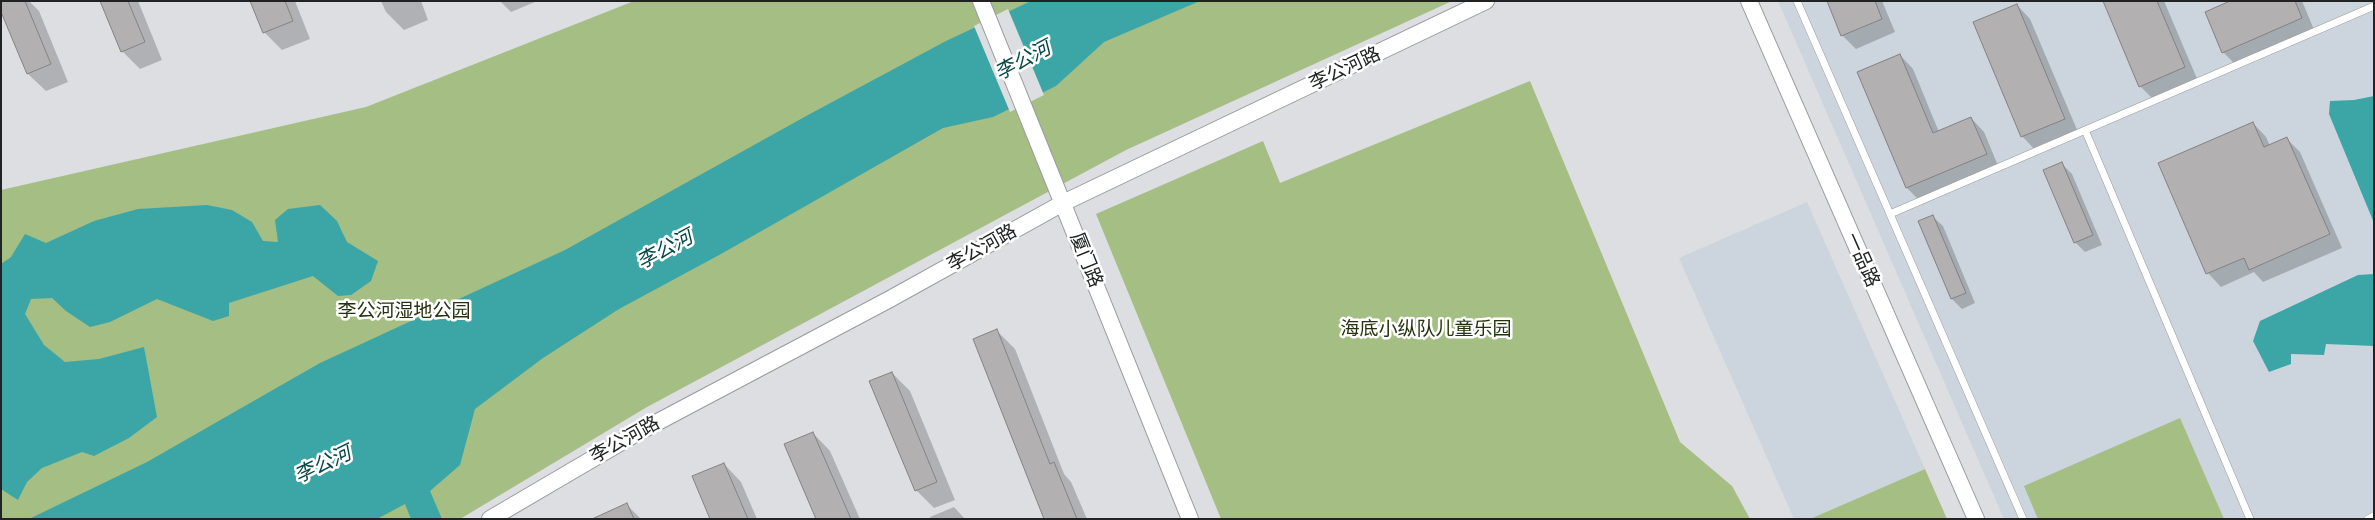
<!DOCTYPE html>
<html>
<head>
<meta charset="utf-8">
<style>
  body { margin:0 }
  #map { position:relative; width:2375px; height:520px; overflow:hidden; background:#dcdee1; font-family:Cabin,sans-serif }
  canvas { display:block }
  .frame { position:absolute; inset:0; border:2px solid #212223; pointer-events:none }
</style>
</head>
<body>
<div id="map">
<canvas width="2375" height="520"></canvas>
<div class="frame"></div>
</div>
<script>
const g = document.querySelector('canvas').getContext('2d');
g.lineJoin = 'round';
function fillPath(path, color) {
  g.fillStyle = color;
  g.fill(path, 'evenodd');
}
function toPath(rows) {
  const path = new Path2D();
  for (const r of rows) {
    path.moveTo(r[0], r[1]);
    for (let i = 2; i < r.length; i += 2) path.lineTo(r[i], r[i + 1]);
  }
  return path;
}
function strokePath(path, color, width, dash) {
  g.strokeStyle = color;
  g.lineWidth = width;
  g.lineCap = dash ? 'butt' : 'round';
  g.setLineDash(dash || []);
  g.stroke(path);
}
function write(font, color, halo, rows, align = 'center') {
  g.font = font + ' Cabin,"Noto Sans SC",sans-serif';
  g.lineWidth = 5;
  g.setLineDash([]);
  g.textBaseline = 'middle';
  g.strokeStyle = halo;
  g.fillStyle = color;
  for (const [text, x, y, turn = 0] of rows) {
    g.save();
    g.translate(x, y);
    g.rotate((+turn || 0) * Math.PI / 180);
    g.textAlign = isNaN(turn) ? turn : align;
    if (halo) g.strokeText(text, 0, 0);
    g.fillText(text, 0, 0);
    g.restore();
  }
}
fillPath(toPath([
  [1778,1,2374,1,2374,519,2004,519],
  [1807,202,1925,469,1810,519,1794,519,1679,258]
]), '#ccd5dd');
fillPath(toPath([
  [634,1,1452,1,1126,150,647,407,460,519,1,519,1,190,366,107],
  [1530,81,1680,442,1732,486,1750,519,1221,519,1096,214,1263,141,1280,183],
  [2180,418,2224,519,2038,519,2024,486],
  [1925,469,1947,519,1810,519]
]), '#a4be83');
fillPath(toPath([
  [1031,1,1200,1,1104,42,1056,86,993,117,943,128,721,254,619,309,543,358,475,409,460,465,430,491,442,519,411,519,405,504,377,519,29,519,147,462,320,363,565,250,808,115,946,41],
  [2374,96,2374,223,2329,114,2330,101,2354,100],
  [207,205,232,210,252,222,263,241,278,242,275,220,288,209,320,205,337,221,347,242,378,261,371,281,351,295,338,296,313,276,229,303,229,316,213,321,157,299,110,322,90,327,66,311,52,298,31,299,25,314,44,345,65,362,99,359,144,347,157,417,129,438,94,456,82,452,42,468,27,482,18,500,1,489,1,264,11,257,25,234,46,243,94,221,138,209],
  [2374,274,2374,346,2326,344,2324,355,2291,354,2291,364,2269,372,2253,341,2260,321,2358,275]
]), '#3ca6a7');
fillPath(toPath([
  [1008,9,1044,95,1010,112,974,26]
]), '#dcdee1');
fillPath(toPath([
  [1,1,29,1,39,11,68,82,46,91,28,74],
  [101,1,138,1,162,60,140,69,122,51],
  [251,1,295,1,310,39,282,50,264,32],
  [381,1,421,1,428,20,404,30,386,12],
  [500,1,535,1,535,2,511,12],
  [1828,1,1882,1,1895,32,1856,49,1842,35],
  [2104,1,2164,1,2198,81,2153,99,2140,86],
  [2233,1,2302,1,2315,32,2236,65,2223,52],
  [2017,5,2030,19,2078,132,2035,150,2022,136],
  [1900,55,1913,69,1939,132,1971,118,1984,132,1999,168,1920,201,1907,188],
  [2253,123,2266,137,2270,146,2286,138,2300,152,2342,248,2263,282,2254,272,2221,287,2208,273,2160,164],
  [2061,163,2072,174,2102,245,2085,252,2075,242],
  [1932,216,1943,226,1975,303,1962,309,1952,299],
  [997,331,1015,349,1064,474,1071,482,1087,519,1046,519],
  [892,373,910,391,955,500,934,508,916,490],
  [813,433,830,451,860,519,818,519],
  [724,464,741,482,757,519,711,519],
  [627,505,641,519,600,519],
  [954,507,965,519,931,519,930,517]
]), '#0003');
const building = toPath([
  [1,1,25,1,51,64,27,74,1,12,1,1],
  [100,1,128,1,145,42,121,52,100,1],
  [250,1,285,1,293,21,263,33,250,1],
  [1827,1,1875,1,1882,19,1841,36,1827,1],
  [2103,1,2157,1,2185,67,2139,87,2103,1],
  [2230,1,2295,1,2302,18,2222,53,2205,12,2230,1],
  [2017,4,2065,119,2021,137,1973,22,2017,4],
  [1900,54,1933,133,1971,117,1987,154,1906,188,1857,72,1900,54],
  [2253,122,2264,147,2287,137,2330,234,2249,270,2244,258,2206,274,2158,163,2253,122],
  [2062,162,2093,235,2074,243,2043,170,2062,162],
  [1933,215,1966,293,1951,299,1918,221,1933,215],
  [997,329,1050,464,1054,462,1077,519,1044,519,973,339,997,329],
  [892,372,937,482,915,491,869,381,892,372],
  [813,432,851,519,816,519,784,444,813,432],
  [724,463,748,519,710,519,692,476,724,463],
  [627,503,634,519,592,519,627,503]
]);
fillPath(building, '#b3b0b2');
strokePath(building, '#848183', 1);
const service = toPath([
  [1797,1,2023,519],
  [2085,130,2250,519],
  [1890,214,2374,6],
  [2368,519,2374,516]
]);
const tertiary = toPath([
  [981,1,1190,519],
  [1749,1,1976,519],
  [490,519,635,434,890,299,1063,203,1486,1]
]);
strokePath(service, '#999b9d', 8);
strokePath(tertiary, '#999b9d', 18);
strokePath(service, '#fff', 7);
strokePath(tertiary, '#fff', 16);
write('19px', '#212223', '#fff', [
  ["李公河路",1345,69,-25],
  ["李公河路",982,248,-29],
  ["厦门路",1086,260,68],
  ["一品路",1862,260,66],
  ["李公河路",625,440,-29]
]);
write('19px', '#24320e', '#fff', [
  ["李公河湿地公园",404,311],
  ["海底小纵队儿童乐园",1426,329]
]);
write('italic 20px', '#044647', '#fff', [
  ["李公河",1023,61,-28],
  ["李公河",665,250,-28],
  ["李公河",323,465,-25]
]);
</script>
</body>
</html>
